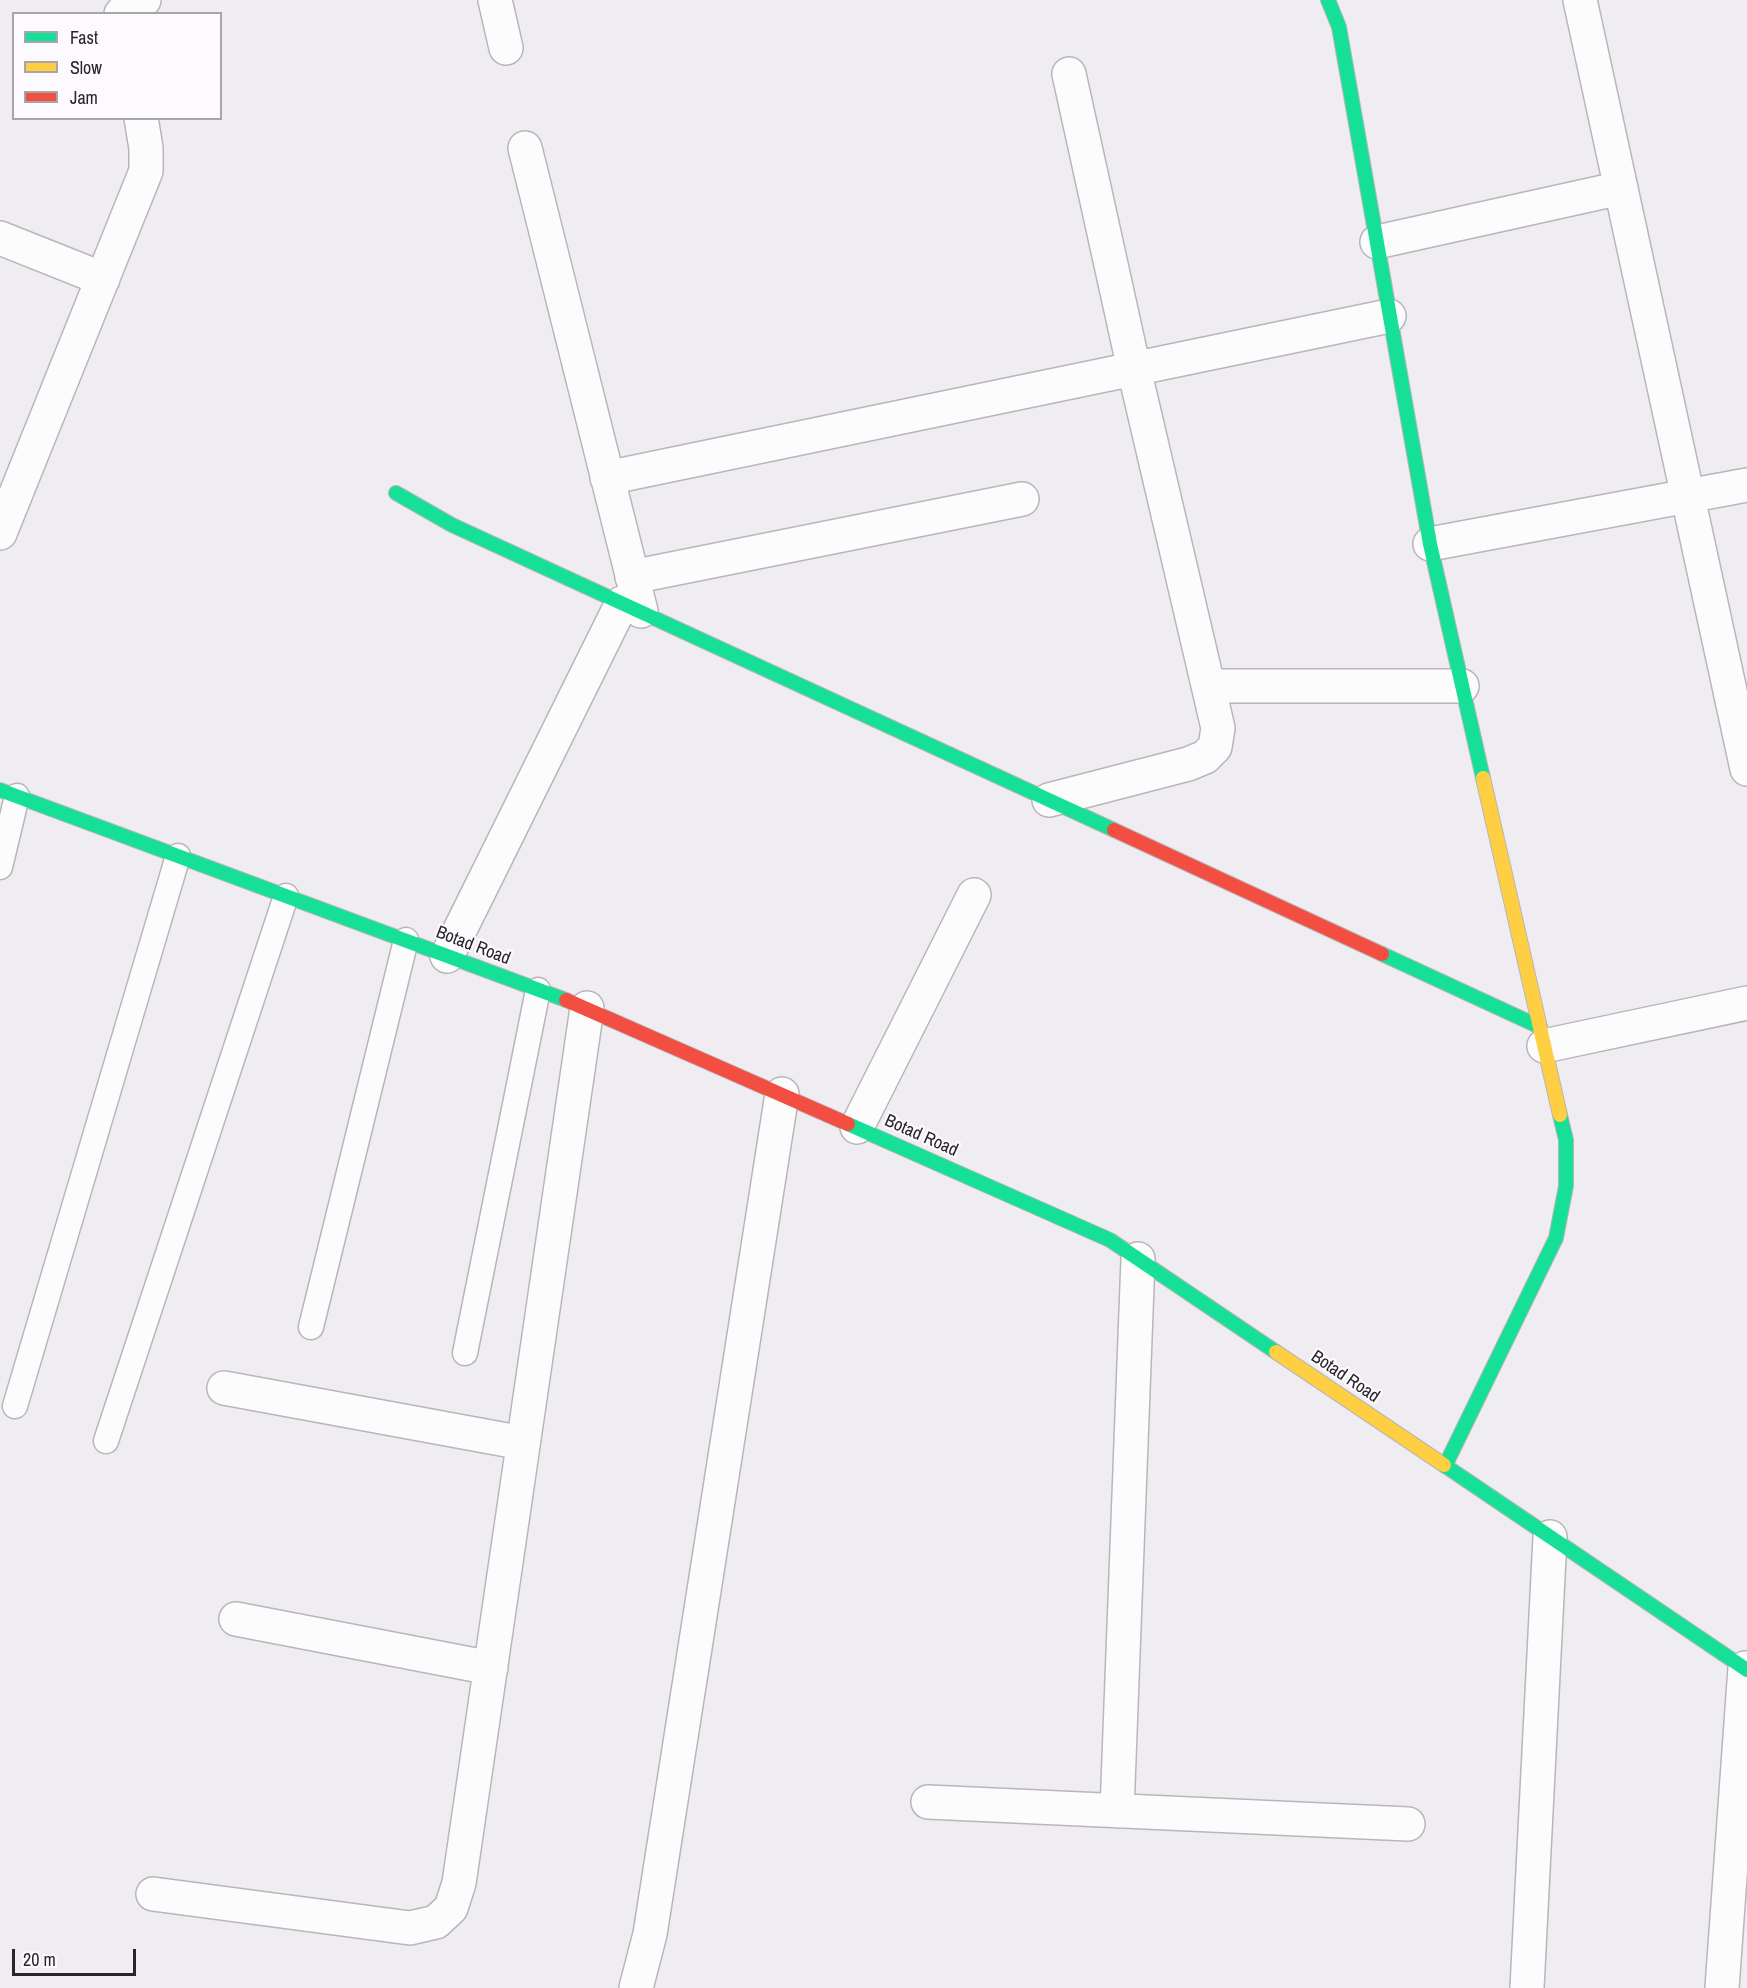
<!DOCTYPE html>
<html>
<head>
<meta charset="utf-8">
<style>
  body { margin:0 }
  #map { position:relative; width:1747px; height:1988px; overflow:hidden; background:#f0edf2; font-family:"Archivo Narrow",sans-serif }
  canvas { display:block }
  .legend { position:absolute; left:12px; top:12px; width:210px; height:108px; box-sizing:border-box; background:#fcf9ff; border:2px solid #a7a5a9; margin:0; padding:8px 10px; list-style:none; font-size:18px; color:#282629 }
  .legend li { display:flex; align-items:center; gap:12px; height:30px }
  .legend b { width:30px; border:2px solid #a7a5a9 }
  .scale { position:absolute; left:12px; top:1949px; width:124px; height:27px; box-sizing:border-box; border:3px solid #282629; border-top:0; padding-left:8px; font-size:18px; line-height:21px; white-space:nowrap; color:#282629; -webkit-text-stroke:4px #fcf9ff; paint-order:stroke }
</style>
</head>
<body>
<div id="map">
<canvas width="1747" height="1988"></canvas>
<ul class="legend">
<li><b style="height:8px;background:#16e098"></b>Fast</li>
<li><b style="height:8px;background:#ffcf43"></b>Slow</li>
<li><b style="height:8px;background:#f24e42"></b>Jam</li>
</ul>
<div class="scale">20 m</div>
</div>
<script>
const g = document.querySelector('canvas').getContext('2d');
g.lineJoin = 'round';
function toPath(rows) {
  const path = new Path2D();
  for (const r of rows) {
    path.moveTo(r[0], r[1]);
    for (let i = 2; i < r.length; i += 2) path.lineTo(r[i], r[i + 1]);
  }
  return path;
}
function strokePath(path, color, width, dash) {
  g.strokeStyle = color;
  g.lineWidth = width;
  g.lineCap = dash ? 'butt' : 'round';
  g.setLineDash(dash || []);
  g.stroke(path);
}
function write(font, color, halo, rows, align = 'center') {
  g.font = font + ' "Archivo Narrow",sans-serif';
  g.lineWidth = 4.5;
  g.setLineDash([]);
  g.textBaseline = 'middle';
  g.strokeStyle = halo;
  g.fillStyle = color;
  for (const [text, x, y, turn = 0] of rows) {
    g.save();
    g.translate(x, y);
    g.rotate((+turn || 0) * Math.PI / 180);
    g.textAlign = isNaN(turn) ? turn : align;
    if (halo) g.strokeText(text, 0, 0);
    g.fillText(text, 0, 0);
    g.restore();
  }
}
const lane = toPath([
  [0,867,17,796],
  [311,1327,406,940],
  [465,1353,538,990],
  [15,1406,178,856],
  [106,1441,286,896]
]);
const street = toPath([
  [495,0,506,48],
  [1580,0,1747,769],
  [121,14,130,4,144,0],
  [525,148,641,611],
  [0,238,103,279],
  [1377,242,1621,188],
  [607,478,1389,316],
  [0,533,146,171,146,148,141,118],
  [1430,544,1747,485],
  [632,577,1022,499],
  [1210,686,1462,686],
  [1049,800,1188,764,1205,757,1215,747,1218,728,1134,369,1069,74],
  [447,956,622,603],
  [1544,1046,1747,1003],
  [857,1127,974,895],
  [224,1388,523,1443],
  [236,1619,491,1668],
  [928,1802,1408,1824],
  [1117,1811,1138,1259],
  [153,1894,410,1928,436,1922,451,1908,459,1883,587,1008],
  [636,1988,650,1934,782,1094],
  [1527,1988,1550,1537],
  [1722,1988,1745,1668]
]);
const fast = toPath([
  [1328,0,1339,27,1430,544,1483,778],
  [396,493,452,525,1114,830],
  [0,790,566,1000],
  [1382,954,1540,1027],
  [848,1124,1110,1240,1276,1352],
  [1444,1465,1747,1670],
  [1445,1466,1556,1238,1566,1186,1566,1140,1560,1115]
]);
const slow = toPath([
  [1483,778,1560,1115],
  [1276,1352,1444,1465]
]);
const jam = toPath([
  [1114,830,1382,954],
  [566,1000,848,1124]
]);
strokePath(lane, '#b8b6ba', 27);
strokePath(street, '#b8b6ba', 36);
strokePath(fast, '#b8b6ba', 16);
strokePath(slow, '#b8b6ba', 16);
strokePath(jam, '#b8b6ba', 16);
strokePath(lane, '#fdfcfd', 24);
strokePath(street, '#fdfcfd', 33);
strokePath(fast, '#16e098', 14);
strokePath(slow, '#ffcf43', 14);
strokePath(jam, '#f24e42', 14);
write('18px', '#282629', '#fcf9ff', [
  ["Botad Road",473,946,21],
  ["Botad Road",921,1136,24],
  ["Botad Road",1345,1377,34]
]);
</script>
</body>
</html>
